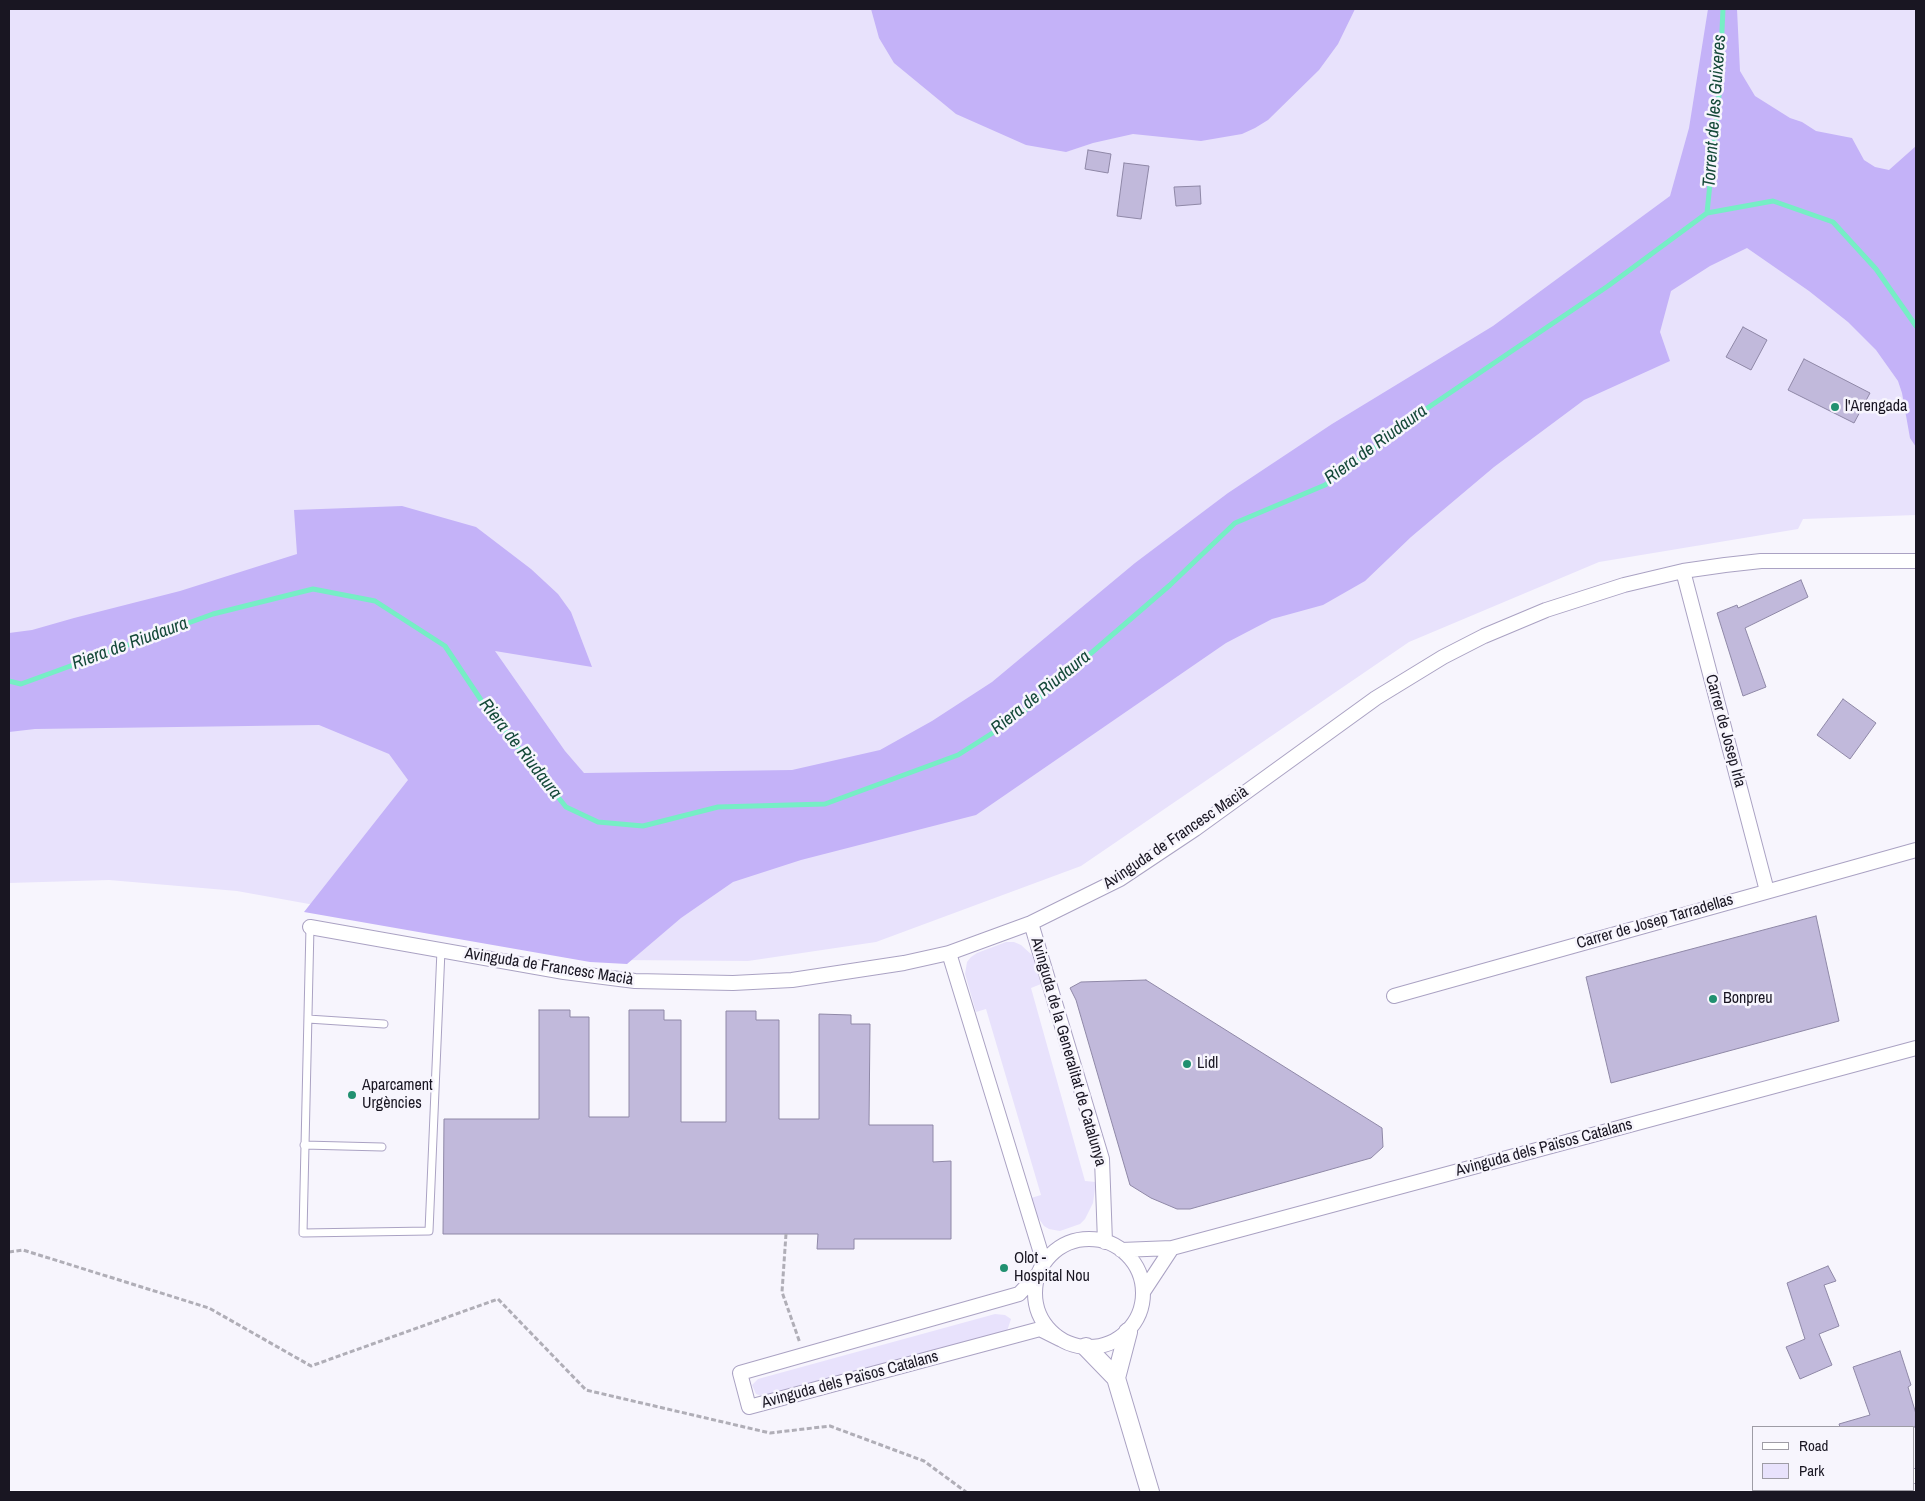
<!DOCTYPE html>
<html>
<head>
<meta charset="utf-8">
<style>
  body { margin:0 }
  #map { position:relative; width:1925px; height:1501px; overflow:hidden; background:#f7f5fd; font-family:"Archivo Narrow",sans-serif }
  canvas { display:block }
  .frame { position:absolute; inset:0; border:10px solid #191622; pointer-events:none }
  .legend { position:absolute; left:1752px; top:1426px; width:162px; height:65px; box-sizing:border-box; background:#f7f5fd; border:1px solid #9e9ca5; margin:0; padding:6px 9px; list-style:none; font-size:15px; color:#191622 }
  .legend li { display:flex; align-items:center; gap:10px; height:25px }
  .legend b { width:25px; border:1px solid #9e9ca5 }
</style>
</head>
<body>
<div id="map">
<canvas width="1925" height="1501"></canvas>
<div class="frame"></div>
<ul class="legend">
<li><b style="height:6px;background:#fff"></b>Road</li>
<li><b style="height:14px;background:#e8e2fc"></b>Park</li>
</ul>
</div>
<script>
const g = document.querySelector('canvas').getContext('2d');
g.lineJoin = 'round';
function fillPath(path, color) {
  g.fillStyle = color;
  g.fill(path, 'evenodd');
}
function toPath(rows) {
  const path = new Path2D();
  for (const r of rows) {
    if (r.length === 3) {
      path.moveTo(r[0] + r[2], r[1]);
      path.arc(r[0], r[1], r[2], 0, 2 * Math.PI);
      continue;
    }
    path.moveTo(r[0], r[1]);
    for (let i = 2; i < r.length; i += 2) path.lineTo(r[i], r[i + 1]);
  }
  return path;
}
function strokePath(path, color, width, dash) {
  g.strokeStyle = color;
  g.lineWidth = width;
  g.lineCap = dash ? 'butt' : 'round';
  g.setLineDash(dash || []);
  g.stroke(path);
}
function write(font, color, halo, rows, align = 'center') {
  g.font = font + ' "Archivo Narrow",sans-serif';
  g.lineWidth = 5;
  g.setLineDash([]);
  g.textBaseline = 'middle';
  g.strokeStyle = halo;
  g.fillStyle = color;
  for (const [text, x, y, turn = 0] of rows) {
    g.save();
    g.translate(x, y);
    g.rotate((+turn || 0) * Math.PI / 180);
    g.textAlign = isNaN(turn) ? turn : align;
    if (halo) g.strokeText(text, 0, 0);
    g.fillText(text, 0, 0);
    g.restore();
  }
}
fillPath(toPath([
  [9,9,1916,9,1916,515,1803,519,1798,529,1599,562,1409,642,1081,866,876,942,748,961,619,960,237,891,109,880,9,883],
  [1006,942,1014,942,1021,945,1032,955,1034,961,1041,984,1031,988,1085,1181,1096,1182,1093,1203,1085,1219,1080,1224,1060,1231,1049,1229,1044,1226,1037,1216,1031,1198,1041,1195,986,1009,976,1012,965,974,967,962,971,957,977,953],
  [995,1314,1005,1315,1011,1319,1007,1331,765,1397,756,1394,752,1385,758,1379]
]), '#e8e2fc');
fillPath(toPath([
  [871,9,1355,9,1338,44,1319,70,1268,120,1255,128,1242,134,1201,141,1133,134,1093,143,1066,152,1026,145,956,114,894,63,879,38],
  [1708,9,1737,9,1740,71,1755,96,1790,118,1802,122,1816,131,1852,138,1864,160,1875,167,1889,170,1916,146,1916,447,1910,438,1902,393,1898,381,1876,350,1848,322,1809,291,1747,248,1710,266,1671,291,1660,332,1670,361,1584,400,1494,467,1411,537,1365,581,1323,605,1272,619,1226,643,976,815,801,860,733,882,681,918,627,964,590,962,304,912,408,780,389,754,319,725,35,729,9,732,9,633,32,630,74,618,180,591,297,554,294,510,402,506,476,527,531,569,558,594,571,612,592,667,495,651,565,751,584,773,792,770,880,750,932,721,992,682,1135,563,1228,493,1332,424,1493,326,1670,196,1689,128]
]), '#c4b2f8');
strokePath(toPath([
  [1707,213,1719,95,1723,9],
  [9,681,21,684,213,614,313,589,375,601,445,646,485,706,566,807,598,822,643,826,718,807,825,804,958,755,1016,718,1170,585,1235,523,1325,485,1429,407,1608,286,1707,213,1773,201,1833,222,1876,269,1916,326]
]), '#76eec5', 5);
const building = toPath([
  [1088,150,1111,154,1108,173,1085,169,1088,150],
  [1124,163,1149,166,1141,219,1117,216,1124,163],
  [1200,186,1201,204,1176,206,1174,187,1200,186],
  [1743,327,1767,340,1751,370,1726,357,1743,327],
  [1804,359,1870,393,1854,423,1788,390,1804,359],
  [1801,580,1808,597,1745,628,1766,687,1743,696,1717,613,1737,605,1738,608,1801,580],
  [1843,699,1876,723,1850,759,1817,735,1843,699],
  [1816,916,1839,1021,1611,1083,1586,977,1816,916],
  [1146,980,1382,1128,1383,1147,1371,1158,1190,1209,1177,1209,1151,1198,1130,1185,1076,1000,1070,988,1081,982,1146,980],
  [539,1010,570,1010,570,1017,589,1017,589,1117,629,1117,629,1010,664,1010,664,1020,681,1020,681,1122,726,1122,726,1011,756,1011,756,1020,779,1020,779,1119,819,1119,819,1014,851,1015,851,1024,870,1024,869,1125,933,1125,933,1162,951,1161,951,1239,854,1239,854,1249,817,1249,818,1234,443,1234,444,1119,539,1119,539,1010],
  [1828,1266,1836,1281,1824,1285,1839,1326,1819,1334,1832,1365,1800,1379,1786,1347,1805,1339,1787,1283,1828,1266],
  [1900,1351,1911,1385,1908,1387,1916,1414,1916,1427,1840,1427,1839,1424,1870,1415,1853,1367,1900,1351]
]);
fillPath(building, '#c1b9db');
strokePath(building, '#8f88a7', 1);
const service = toPath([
  [310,927,303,1233,429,1231,441,950],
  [308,1019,384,1024],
  [304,1145,382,1147]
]);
const minor = toPath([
  [1683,571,1767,891],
  [1031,923,1102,1159,1105,1242],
  [310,927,564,972,635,981,733,983,792,980,904,963,949,953,1031,923,1120,879,1195,829,1376,698,1443,657,1484,636,1546,610,1624,585,1683,571,1725,565,1761,561,1916,561],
  [949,953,1044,1263],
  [1394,996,1916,850],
  [1089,1293,54],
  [1121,1250,1172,1248,1916,1048],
  [1039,1273,1019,1294,740,1373,749,1407,1040,1329,1060,1339],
  [1143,1292,1172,1248],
  [1914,1476,1916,1476],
  [1864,1492,1872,1490]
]);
const tertiary = toPath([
  [1086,1347,1116,1378,1150,1492],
  [1116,1378,1128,1332]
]);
strokePath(service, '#aaa2c3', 9);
strokePath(minor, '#aaa2c3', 16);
strokePath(tertiary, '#aaa2c3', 20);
strokePath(toPath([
  [786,1234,782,1292,800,1343],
  [9,1252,23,1250,209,1308,311,1366,498,1299,586,1390,770,1433,830,1426,924,1461,966,1492]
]), '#b0aeb7', 3, [5, 2.5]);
strokePath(service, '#fff', 7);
strokePath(minor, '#fff', 14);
strokePath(tertiary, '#fff', 18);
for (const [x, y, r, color] of [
  [1835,407,5,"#219070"],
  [1713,999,5,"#219070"],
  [1187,1064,5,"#219070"],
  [352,1095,5,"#219070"],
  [1004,1268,5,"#219070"]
]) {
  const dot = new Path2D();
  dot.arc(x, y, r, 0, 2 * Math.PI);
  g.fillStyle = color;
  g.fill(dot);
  strokePath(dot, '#f7f5fd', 2);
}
write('16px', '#191622', '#f7f5fd', [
  ["l'Arengada",1845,407],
  ["Bonpreu",1723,999],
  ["Lidl",1197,1064],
  ["Aparcament",362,1086],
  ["Urgències",362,1104],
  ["Olot -",1014,1259],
  ["Hospital Nou",1014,1277]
], 'left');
write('16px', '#191622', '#f7f5fd', [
  ["Carrer de Josep Irla",1725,731,75],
  ["Avinguda de Francesc Macià",1176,838,-34],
  ["Carrer de Josep Tarradellas",1655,922,-16],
  ["Avinguda de Francesc Macià",549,967,9],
  ["Avinguda de la Generalitat de Catalunya",1068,1052,74],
  ["Avinguda dels Països Catalans",1544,1148,-15],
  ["Avinguda dels Països Catalans",850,1380,-15]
]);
write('italic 18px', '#154939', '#f7f5fd', [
  ["Torrent de les Guixeres",1715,111,-86],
  ["Riera de Riudaura",1376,445,-36],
  ["Riera de Riudaura",130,644,-20],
  ["Riera de Riudaura",1041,693,-39],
  ["Riera de Riudaura",520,749,52]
]);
</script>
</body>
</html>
